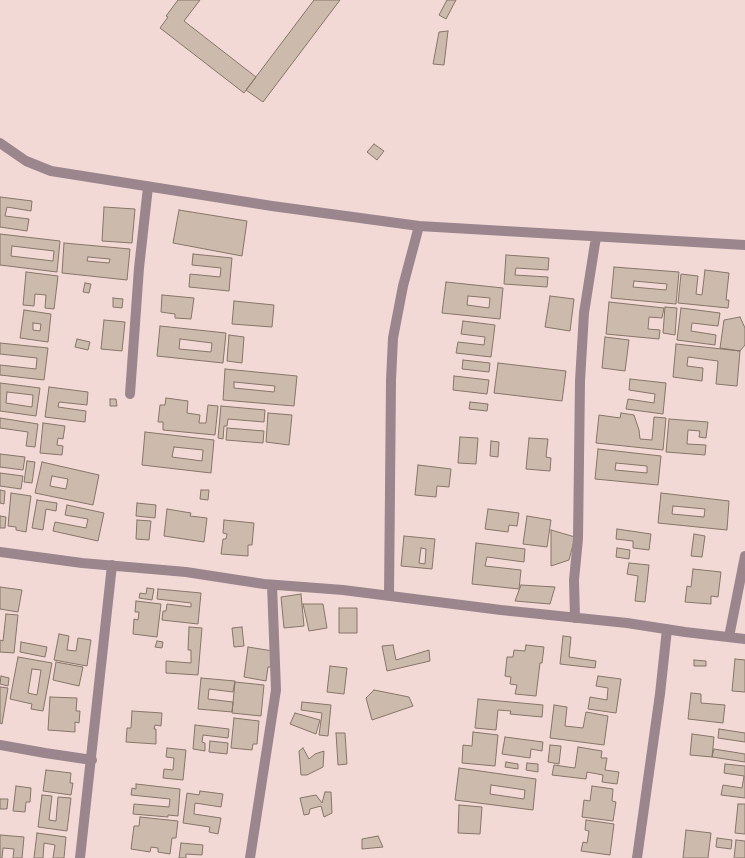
<!DOCTYPE html>
<html>
<head>
<meta charset="utf-8">
<style>
  body { margin:0 }
  canvas { display:block; background:#f3d9d6 }
</style>
</head>
<body>
<canvas width="745" height="858"></canvas>
<script>
const g = document.querySelector('canvas').getContext('2d');
g.lineJoin = 'round';
function fillPath(path, color) {
  g.fillStyle = color;
  g.fill(path, 'evenodd');
}
function toPath(rows) {
  const path = new Path2D();
  for (const r of rows) {
    path.moveTo(r[0], r[1]);
    for (let i = 2; i < r.length; i += 2) path.lineTo(r[i], r[i + 1]);
  }
  return path;
}
function strokePath(path, color, width, dash) {
  g.strokeStyle = color;
  g.lineWidth = width;
  g.lineCap = dash ? 'butt' : 'round';
  g.setLineDash(dash || []);
  g.stroke(path);
}
const building = toPath([
  [178,0,200,0,184,21,256,77,244,93,160,28,168,17,166,16,178,0],
  [314,0,340,0,263,102,246,90,314,0],
  [447,0,456,0,446,19,439,15,447,0],
  [448,31,444,65,433,64,439,32,448,31],
  [374,144,384,151,377,160,367,152,374,144],
  [0,197,32,201,31,211,7,207,5,216,29,219,27,231,0,227,0,197],
  [104,207,135,209,132,243,102,241,104,207],
  [179,210,247,221,242,256,173,243,179,210],
  [0,234,60,241,57,272,0,265,0,234],
  [12,246,54,251,53,261,11,256,12,246],
  [64,243,130,249,127,280,62,273,64,243],
  [88,257,110,259,109,263,87,261,88,257],
  [193,254,232,258,229,291,189,287,190,274,220,277,221,268,192,265,193,254],
  [506,255,549,258,548,270,516,268,515,275,548,277,547,287,504,284,506,255],
  [614,267,679,272,676,304,611,298,614,267],
  [634,281,667,284,666,290,633,287,634,281],
  [705,270,729,273,726,300,729,300,728,308,678,303,681,274,698,276,696,294,702,295,705,270],
  [26,272,58,276,54,309,45,308,46,295,35,294,34,306,23,305,26,272],
  [446,282,503,288,500,319,442,313,446,282],
  [468,296,490,298,489,308,467,305,468,296],
  [85,283,91,284,89,293,83,292,85,283],
  [162,295,194,298,191,319,175,318,175,314,161,312,162,295],
  [550,296,574,299,570,331,545,327,550,296],
  [113,298,123,299,122,308,113,307,113,298],
  [234,301,274,305,272,327,232,324,234,301],
  [609,302,664,308,662,318,649,317,648,329,660,330,659,339,606,334,609,302],
  [665,307,677,308,675,335,663,333,665,307],
  [681,308,720,313,718,326,692,323,691,331,716,335,715,345,677,340,681,308],
  [24,310,51,314,48,342,20,338,24,310],
  [33,323,41,324,40,331,33,330,33,323],
  [740,317,745,328,745,345,740,351,720,348,724,320,740,317],
  [104,320,125,322,122,351,101,349,104,320],
  [463,321,495,325,491,357,456,353,458,342,484,345,485,337,461,334,463,321],
  [160,326,226,333,223,363,157,356,160,326],
  [180,339,212,343,211,352,179,349,180,339],
  [229,335,244,337,242,363,227,361,229,335],
  [605,337,629,340,625,371,602,368,605,337],
  [77,339,90,342,88,350,75,347,77,339],
  [0,343,48,348,44,380,0,375,0,365,36,369,37,358,0,354,0,343],
  [676,344,740,351,737,386,716,384,718,361,688,357,687,366,703,368,702,381,673,377,676,344],
  [463,360,490,363,489,372,462,369,463,360],
  [498,363,566,371,562,401,494,393,498,363],
  [225,369,297,376,294,406,223,400,225,369],
  [234,382,275,386,274,392,234,388,234,382],
  [454,376,489,380,487,394,453,390,454,376],
  [630,379,666,383,663,414,626,409,628,399,654,403,655,394,629,390,630,379],
  [0,383,40,388,36,416,0,411,0,383],
  [7,392,33,395,32,407,6,403,7,392],
  [49,387,88,392,87,405,59,402,58,407,86,411,85,422,45,417,49,387],
  [166,398,188,401,187,413,200,415,199,423,206,423,208,405,218,406,215,435,163,430,163,422,158,422,160,405,165,405,166,398],
  [110,399,116,399,117,406,110,406,110,399],
  [470,402,488,404,487,411,469,409,470,402],
  [221,406,265,410,264,422,228,419,227,426,224,426,223,439,218,438,221,406],
  [268,413,292,415,289,445,266,442,268,413],
  [621,413,634,415,639,430,640,439,652,440,654,417,666,418,663,450,596,443,599,415,620,418,621,413],
  [0,418,38,424,35,447,26,446,28,432,0,428,0,418],
  [669,419,708,422,706,438,699,437,700,431,688,430,687,444,706,445,705,455,666,452,669,419],
  [43,423,65,426,63,439,58,438,57,445,63,446,62,455,40,453,43,423],
  [227,428,264,431,263,443,226,440,227,428],
  [145,432,214,440,211,473,142,465,145,432],
  [174,447,203,450,202,461,172,457,174,447],
  [460,437,478,438,476,464,458,463,460,437],
  [529,438,548,439,546,457,551,458,550,471,526,469,529,438],
  [491,441,499,442,498,457,490,456,491,441],
  [598,449,661,456,658,485,595,479,598,449],
  [616,463,647,466,647,473,615,470,616,463],
  [0,454,25,457,23,470,0,467,0,454],
  [27,461,35,462,32,483,24,482,27,461],
  [42,462,99,475,93,505,35,493,42,462],
  [52,476,68,479,66,489,50,486,52,476],
  [418,465,451,469,449,487,437,486,436,497,415,495,418,465],
  [0,473,23,476,21,489,0,486,0,473],
  [0,490,5,491,4,504,0,503,0,490],
  [201,490,209,490,208,500,200,499,201,490],
  [11,493,31,496,26,532,16,530,16,527,8,526,11,493],
  [661,493,729,501,727,530,658,523,661,493],
  [673,506,705,509,704,517,672,514,673,506],
  [37,500,57,503,56,511,46,509,43,530,32,528,37,500],
  [137,503,156,505,155,518,136,516,137,503],
  [67,505,104,513,98,541,53,531,55,522,86,528,88,519,65,515,67,505],
  [167,509,191,513,190,516,207,518,204,542,164,536,167,509],
  [488,509,519,513,517,526,509,525,508,532,485,529,488,509],
  [0,516,6,517,5,528,0,528,0,516],
  [527,516,551,520,547,547,523,544,527,516],
  [137,520,151,521,149,540,136,539,137,520],
  [224,520,254,523,252,545,248,545,248,556,221,554,223,539,226,539,227,534,223,533,224,520],
  [617,529,651,534,649,550,633,548,633,541,616,539,617,529],
  [551,530,575,537,569,560,551,566,551,530],
  [694,534,705,536,702,557,691,556,694,534],
  [404,536,435,539,432,569,401,566,404,536],
  [421,548,426,549,425,564,419,563,421,548],
  [476,543,525,549,524,562,487,557,485,566,521,570,519,589,472,584,476,543],
  [617,548,630,550,629,559,616,557,617,548],
  [629,563,649,565,645,602,635,601,638,576,627,574,629,563],
  [693,569,721,572,718,597,711,596,711,604,685,602,687,586,691,587,693,569],
  [521,585,555,587,550,604,515,601,521,585],
  [0,587,22,590,18,612,0,609,0,587],
  [147,588,154,589,152,600,139,598,140,593,146,594,147,588],
  [158,589,201,593,198,624,162,620,163,611,166,611,167,604,191,607,191,603,157,599,158,589],
  [301,594,304,626,284,628,281,597,301,594],
  [136,601,161,604,157,637,133,634,134,619,138,620,139,612,135,612,136,601],
  [303,604,323,604,327,628,309,631,303,604],
  [339,608,357,608,357,633,339,633,339,608],
  [6,614,18,615,14,653,0,652,0,640,3,641,6,614],
  [189,627,202,628,198,675,166,673,166,661,191,663,191,650,188,650,189,627],
  [242,627,244,646,234,647,232,628,242,627],
  [59,634,69,636,67,650,76,651,78,638,91,640,87,666,54,660,59,634],
  [563,636,571,637,569,657,596,661,595,668,560,664,563,636],
  [157,641,163,642,162,648,155,647,157,641],
  [21,642,47,647,45,657,20,652,21,642],
  [393,645,396,660,429,650,430,661,387,671,382,646,393,645],
  [526,645,544,647,542,663,540,663,536,696,515,694,517,685,510,684,511,677,505,676,507,657,513,657,514,650,525,651,526,645],
  [248,647,273,651,271,667,268,667,266,681,244,677,248,647],
  [18,657,52,663,43,711,31,709,32,704,10,699,18,657],
  [32,669,41,670,37,695,28,693,32,669],
  [735,659,745,660,745,692,732,691,735,659],
  [694,660,706,661,706,666,694,666,694,660],
  [56,662,83,667,79,686,53,680,56,662],
  [330,666,347,668,344,694,327,692,330,666],
  [1,676,9,678,8,686,0,684,1,676],
  [598,676,621,679,616,713,588,709,590,697,607,700,608,688,596,686,598,676],
  [201,678,235,681,233,692,209,689,208,699,233,702,232,712,198,709,201,678],
  [235,682,264,685,261,716,232,713,235,682],
  [0,687,8,688,2,724,0,723,0,687],
  [374,690,409,697,413,706,372,720,366,698,374,690],
  [691,693,701,694,701,703,725,705,723,723,688,719,691,693],
  [50,697,77,698,76,711,80,711,79,723,75,722,75,732,48,730,50,697],
  [478,699,543,705,542,717,510,714,511,711,498,710,496,730,475,728,478,699],
  [302,702,331,705,328,736,319,735,322,713,301,710,302,702],
  [554,705,567,707,565,726,583,728,586,712,608,716,604,745,550,738,554,705],
  [132,711,162,713,161,726,155,725,154,729,156,729,156,744,126,742,127,728,131,728,132,711],
  [295,713,320,720,316,734,290,724,295,713],
  [234,718,259,721,257,744,253,744,252,750,231,748,234,718],
  [195,725,229,729,228,738,203,735,202,742,205,743,205,751,193,749,195,725],
  [719,729,745,733,745,742,718,738,719,729],
  [473,732,498,735,495,766,462,763,463,745,472,746,473,732],
  [336,733,345,733,347,764,338,765,336,733],
  [692,734,714,737,712,757,690,755,692,734],
  [505,737,543,742,542,751,531,749,530,758,502,754,505,737],
  [210,741,228,743,227,754,209,752,210,741],
  [550,745,561,746,559,764,548,762,550,745],
  [578,747,602,751,601,758,607,758,605,770,619,772,617,784,602,782,603,775,587,772,586,779,552,775,554,765,575,768,578,747],
  [167,748,186,750,183,780,163,778,164,769,173,770,174,758,166,757,167,748],
  [303,748,309,759,315,754,324,751,323,767,307,775,301,775,299,751,303,748],
  [714,749,745,754,745,762,712,757,714,749],
  [506,762,518,764,518,769,505,767,506,762],
  [527,763,538,764,538,772,526,770,527,763],
  [725,764,745,766,745,798,721,795,723,785,742,788,744,776,724,773,725,764],
  [459,768,536,779,533,810,455,800,459,768],
  [491,785,525,790,524,799,490,794,491,785],
  [46,770,71,773,70,783,73,783,71,795,43,791,46,770],
  [136,784,180,789,178,816,168,815,168,817,133,814,134,804,169,807,170,799,131,795,132,788,136,789,136,784],
  [16,786,31,788,30,802,26,802,25,812,13,811,16,786],
  [592,786,613,789,612,801,616,802,613,821,582,817,584,800,590,801,592,786],
  [200,791,223,794,221,807,195,803,194,814,221,818,218,834,209,832,210,827,183,823,187,793,199,795,200,791],
  [325,792,331,792,332,813,324,817,321,806,310,809,309,814,304,815,300,798,316,795,322,803,325,792],
  [42,795,52,796,49,820,56,821,58,797,71,798,67,831,38,827,42,795],
  [0,799,8,799,7,809,0,809,0,799],
  [738,804,745,804,745,834,735,833,738,804],
  [459,805,482,807,480,834,458,833,459,805],
  [140,817,178,821,176,838,172,838,170,854,158,852,158,848,151,847,150,852,131,849,134,826,139,826,140,817],
  [586,820,614,824,610,855,581,851,583,842,587,843,589,831,585,830,586,820],
  [686,830,711,833,708,858,683,858,686,830],
  [37,833,66,837,64,858,53,858,55,845,44,843,43,858,34,858,37,833],
  [0,835,24,837,22,858,13,858,14,849,3,848,2,858,0,858,0,835],
  [378,836,383,847,362,849,362,839,378,836],
  [717,838,732,840,731,849,716,847,717,838],
  [736,840,745,841,745,858,734,858,736,840],
  [181,843,203,845,202,855,186,854,186,858,179,858,181,843]
]);
fillPath(building, '#ccbaac');
strokePath(building, '#867568', 1);
strokePath(toPath([
  [0,143,26,161,51,171,272,206,419,226,745,245],
  [130,394,139,268,148,187],
  [0,552,82,563,186,572,264,584,343,590,501,610,627,623,685,632,745,639],
  [389,596,391,380,393,338,403,286,419,226],
  [575,618,574,580,578,539,580,381,584,313,596,237],
  [729,637,745,556],
  [0,745,45,753,92,760],
  [80,858,112,565],
  [250,858,276,690,272,585],
  [637,858,660,694,667,629]
]), '#9b868e', 10);
</script>
</body>
</html>
